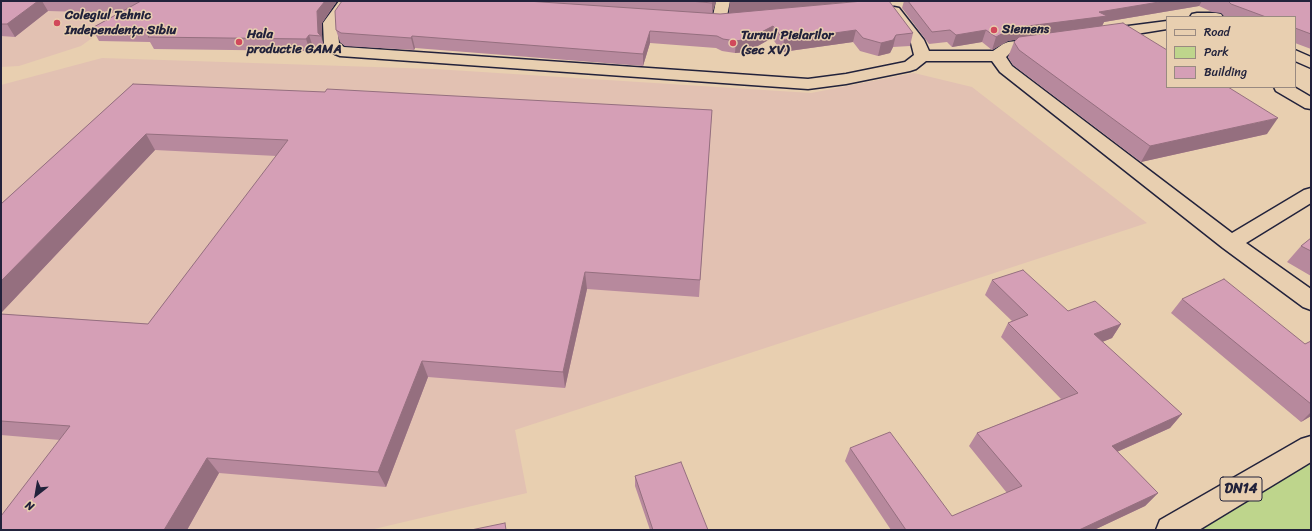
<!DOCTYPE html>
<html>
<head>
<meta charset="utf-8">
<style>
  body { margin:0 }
  #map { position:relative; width:1312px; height:531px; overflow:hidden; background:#e8cfb0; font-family:Sriracha,sans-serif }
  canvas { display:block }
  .frame { position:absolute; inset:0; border:2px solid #22223b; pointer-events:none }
  .legend { position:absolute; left:1166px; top:16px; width:130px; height:72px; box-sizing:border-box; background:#e8cfb0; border:1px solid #998a81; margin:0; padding:5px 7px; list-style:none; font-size:12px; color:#22223b }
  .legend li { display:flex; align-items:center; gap:8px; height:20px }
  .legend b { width:20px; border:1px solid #998a81 }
  .north { position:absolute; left:16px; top:475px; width:40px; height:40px; -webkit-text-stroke:3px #e8cfb0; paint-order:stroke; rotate:211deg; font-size:11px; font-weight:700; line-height:16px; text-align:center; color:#22223b }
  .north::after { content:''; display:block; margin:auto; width:14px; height:18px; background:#22223b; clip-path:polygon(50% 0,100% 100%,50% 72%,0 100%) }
</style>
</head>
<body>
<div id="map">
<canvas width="1312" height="531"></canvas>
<div class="frame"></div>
<ul class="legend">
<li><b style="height:5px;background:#e8cfb0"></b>Road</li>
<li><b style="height:11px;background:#bed58c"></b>Park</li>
<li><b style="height:11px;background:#d59fb6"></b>Building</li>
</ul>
<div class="north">N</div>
</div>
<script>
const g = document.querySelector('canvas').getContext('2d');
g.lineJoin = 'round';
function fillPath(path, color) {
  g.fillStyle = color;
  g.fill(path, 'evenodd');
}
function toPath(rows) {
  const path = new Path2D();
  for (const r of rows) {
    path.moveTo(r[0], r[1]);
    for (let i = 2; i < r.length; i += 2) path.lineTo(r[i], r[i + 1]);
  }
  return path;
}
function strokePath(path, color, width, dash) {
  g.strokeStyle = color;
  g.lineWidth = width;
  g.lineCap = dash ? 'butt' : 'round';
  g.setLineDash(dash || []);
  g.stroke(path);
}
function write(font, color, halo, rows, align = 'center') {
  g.font = font + ' Sriracha,sans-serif';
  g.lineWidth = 3;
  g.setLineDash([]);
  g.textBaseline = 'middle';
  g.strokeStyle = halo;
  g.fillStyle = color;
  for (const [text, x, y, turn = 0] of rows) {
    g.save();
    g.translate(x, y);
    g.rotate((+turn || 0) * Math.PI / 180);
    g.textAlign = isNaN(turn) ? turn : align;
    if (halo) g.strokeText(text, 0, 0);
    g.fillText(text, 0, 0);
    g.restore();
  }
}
fillPath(toPath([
  [1,1,144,1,81,46,19,66,1,67],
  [102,58,435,69,811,93,914,73,972,87,1147,223,515,430,527,493,370,530,1,530,1,85]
]), '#e2c1b2');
fillPath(toPath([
  [1311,448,1311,530,1171,530]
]), '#bed58c');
const minor = toPath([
  [339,1,353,1,337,23,339,43,344,47,808,79,846,74,905,62,914,55,911,43,887,11,889,8,894,7,899,8,924,40,929,51,993,51,1003,44,1008,42,1041,38,1046,40,1049,43,1046,46,1012,51,1006,57,1012,66,1232,233,1304,190,1311,188,1311,203,1246,243,1311,289,1311,310,1303,307,1223,248,1000,72,992,61,926,61,916,69,910,71,846,84,808,89,340,56,335,54,324,45,323,23,339,1],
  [716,1,730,1,726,21,724,24,719,25,714,24,712,21,716,1],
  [1197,13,1216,13,1221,14,1223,17,1190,17,1192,14,1197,13],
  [1167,21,1167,29,1105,39,1100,37,1097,34,1100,31,1105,29,1167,21],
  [1295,50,1311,57,1311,68,1295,61,1295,50],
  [1274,87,1294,87,1311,97,1311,109,1305,108,1276,91,1274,87]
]);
const major = toPath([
  [1311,436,1311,462,1199,530,1156,530,1160,520,1301,439,1311,436]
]);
strokePath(minor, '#22223b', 3);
strokePath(major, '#22223b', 3);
fillPath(minor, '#e8cfb0');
fillPath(major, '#e8cfb0');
fillPath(toPath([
  [1,1,337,1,322,23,322,40,325,48,313,47,310,51,154,49,150,42,99,41,92,28,121,13,48,11,15,37,1,36],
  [342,1,716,1,712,14,729,14,730,1,913,33,910,46,893,47,890,53,878,56,860,51,853,42,782,52,772,38,747,52,735,53,722,51,716,48,650,43,643,66,415,48,414,50,345,46,340,42,336,30],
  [904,1,1311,1,1311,49,1295,43,1295,17,1227,17,1224,16,1221,13,1212,12,1199,6,1104,22,1102,26,1267,134,1141,162,1013,65,1008,57,1014,42,1017,39,1008,41,992,50,982,42,952,47,947,42,929,44,902,8],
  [133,84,712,110,699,297,587,289,565,388,428,377,386,487,219,473,187,530,1,530,60,440,1,435,1,314,148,324,277,156,155,150,1,313,1,204],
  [1311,238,1311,276,1287,262,1301,246],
  [992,280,1068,311,1121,324,1112,338,1102,342,1182,414,1170,428,1117,452,1158,493,1145,506,1094,530,891,530,845,461,850,448,952,516,1007,493,969,446,977,433,1061,399,1001,337,1008,323,1012,321,985,295],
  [1182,299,1305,344,1311,341,1311,416,1301,422,1171,313],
  [635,476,708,530,650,530,635,486]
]), '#b7899d');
fillPath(toPath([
  [38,1,42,1,48,11,15,37,7,24],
  [325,1,337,1,322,23,322,40,321,36,318,33,317,11],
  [713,1,716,1,712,14,712,3],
  [744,1,862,1,729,14,730,2],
  [1165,1,1202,1,1199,6,1104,22,1101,28,1008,41,992,50,996,37,1012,28,1099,12],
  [773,26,772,38,747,52,735,53,736,41],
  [856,30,853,42,782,52,784,40],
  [986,30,982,42,952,47,956,35],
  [650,31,650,43,643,66,643,54],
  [309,35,313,47,310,51,306,39],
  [896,35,893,47,890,53,878,56,881,43],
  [412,36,415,48,414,50,411,38],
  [1278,118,1267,134,1141,162,1150,146],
  [146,134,155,150,1,313,1,281],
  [585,272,587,289,565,388,563,372],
  [1121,324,1112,338,1085,349,1094,334],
  [422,361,428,377,386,487,378,472],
  [1311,412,1311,416,1301,422],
  [1182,414,1170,428,1101,459,1112,446],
  [207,458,219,473,187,530,164,530],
  [1158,493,1145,506,1094,530,1079,530]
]), '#956f7f');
const building = toPath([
  [1,1,38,1,7,24,1,24,1,1],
  [127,1,325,1,317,11,318,33,321,36,309,35,306,39,148,37,155,30,92,28,141,1,127,1],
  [342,1,527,1,720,14,863,1,889,1,913,33,896,35,893,40,881,43,863,38,856,30,784,40,773,26,748,39,736,41,723,39,717,36,650,31,643,54,412,36,411,38,341,33,336,30,335,11,342,1],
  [690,1,713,1,712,3,690,1],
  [730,1,744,1,730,2,730,1],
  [908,1,1165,1,1099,12,1107,16,1012,28,996,37,986,30,956,35,950,30,932,32,908,1],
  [1228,1,1311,1,1311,34,1295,28,1295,17,1266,17,1231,4,1228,1],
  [1123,23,1167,50,1167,87,1228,87,1278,118,1150,146,1019,50,1014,42,1019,37,1123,23],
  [133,84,325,92,327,89,712,110,700,280,585,272,563,372,422,361,378,472,207,458,164,530,1,530,1,516,70,426,1,421,1,314,148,324,288,140,146,134,1,281,1,204,133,84],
  [1311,238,1311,251,1301,246,1311,238],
  [1023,270,1068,311,1095,301,1121,324,1094,334,1182,414,1112,446,1158,493,1079,530,906,530,850,448,890,432,952,516,1022,486,977,433,1078,393,1008,323,1028,315,992,280,1023,270],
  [1224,279,1305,344,1311,341,1311,404,1182,299,1224,279],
  [681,462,708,530,653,530,635,476,681,462],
  [505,523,506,530,471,530,505,523]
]);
fillPath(building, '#d59fb6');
strokePath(building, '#956f7f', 1);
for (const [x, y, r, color] of [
  [57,23,4,"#d1495b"],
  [994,30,4,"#d1495b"],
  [239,42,4,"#d1495b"],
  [733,43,4,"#d1495b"]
]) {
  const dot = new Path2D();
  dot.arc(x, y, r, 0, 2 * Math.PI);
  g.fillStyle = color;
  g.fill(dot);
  strokePath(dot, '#e8cfb0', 1.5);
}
write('bold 13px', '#22223b', '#e8cfb0', [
  ["Colegiul Tehnic",65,16],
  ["Independența Sibiu",65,31],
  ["Siemens",1002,30],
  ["Hala",247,35],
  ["productie GAMA",247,50],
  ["Turnul Pielarilor",741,36],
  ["(sec XV)",741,51]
], 'left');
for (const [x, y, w] of [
  [1241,489,42]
]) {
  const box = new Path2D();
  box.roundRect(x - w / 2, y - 12, w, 24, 3);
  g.fillStyle = '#e8cfb0';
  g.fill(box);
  strokePath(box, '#22223b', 1);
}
write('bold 14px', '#22223b', null, [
  ["DN14",1241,489]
]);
</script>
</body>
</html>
